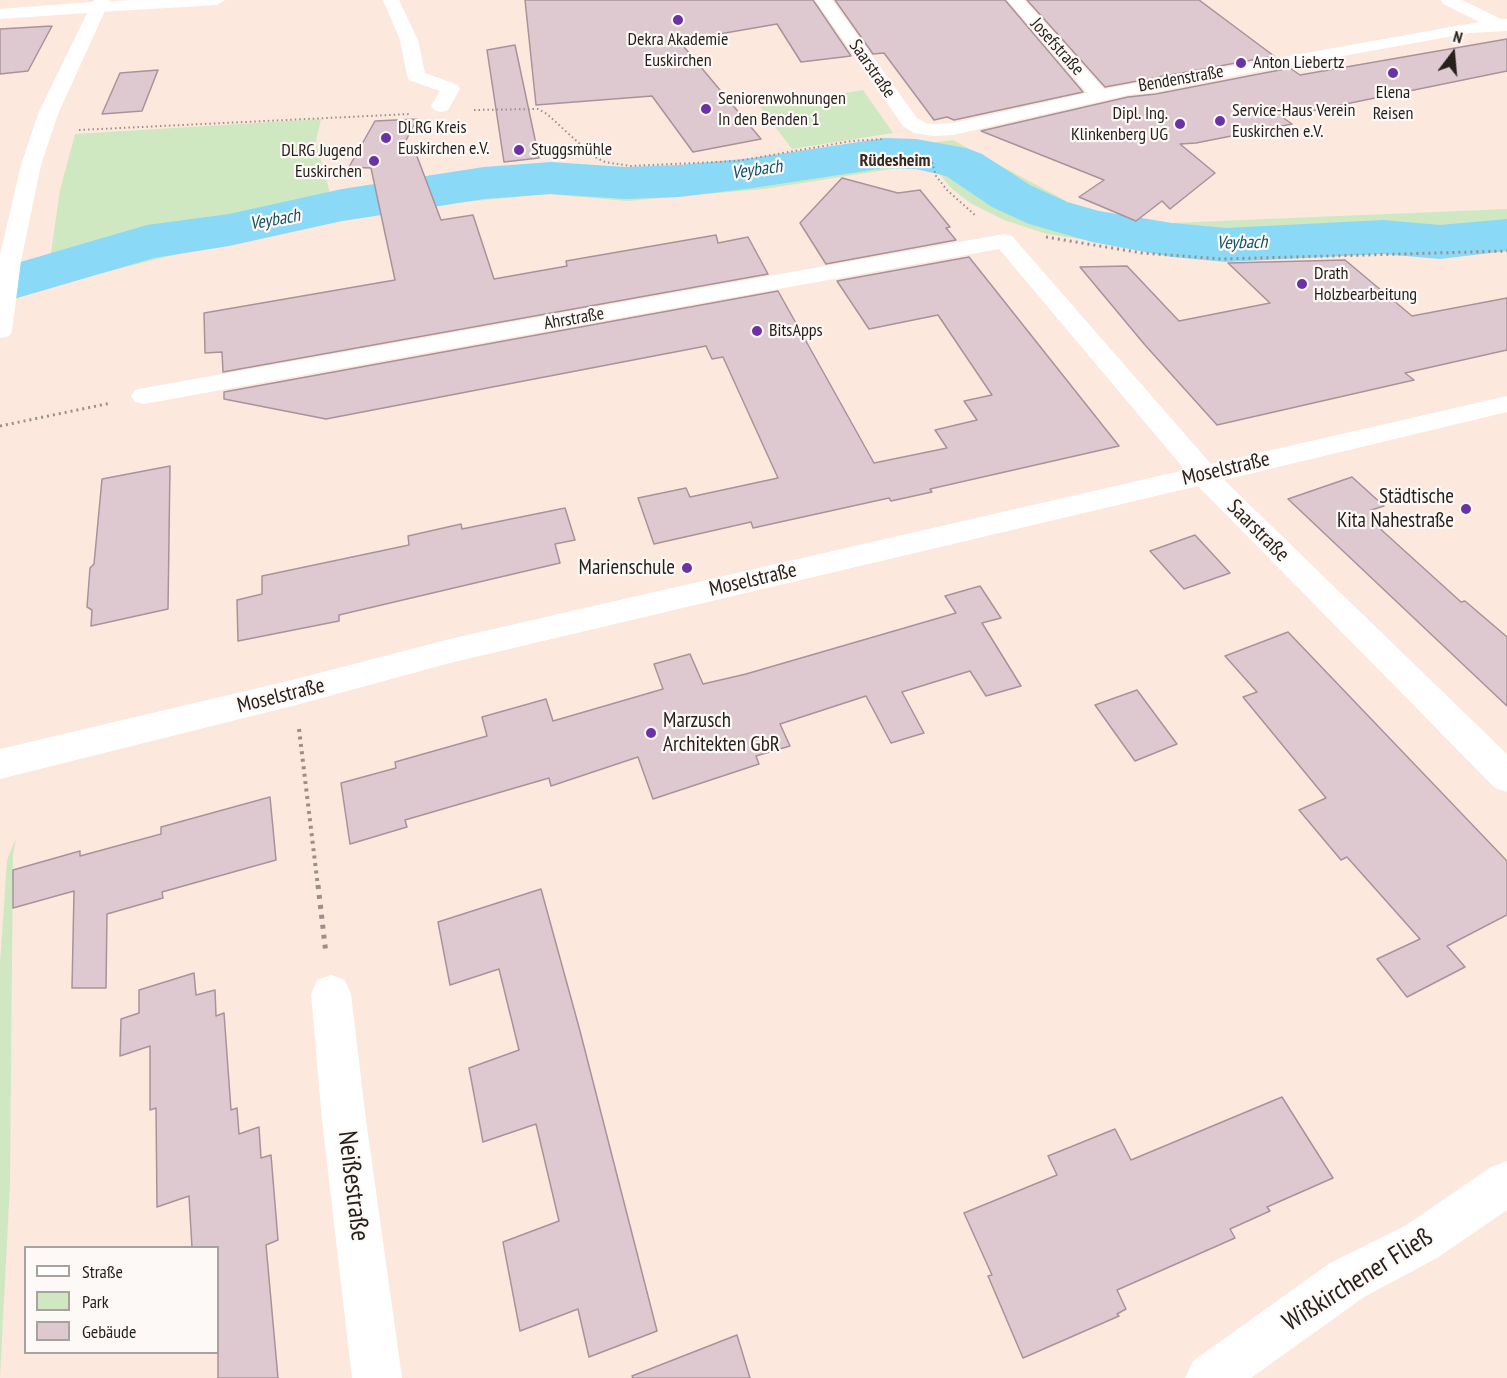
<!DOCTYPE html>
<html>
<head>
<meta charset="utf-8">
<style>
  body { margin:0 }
  #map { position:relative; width:1507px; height:1378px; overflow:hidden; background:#fde8de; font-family:"PT Sans Narrow",sans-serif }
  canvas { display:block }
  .legend { position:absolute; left:24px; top:1246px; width:195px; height:108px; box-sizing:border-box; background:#fdf9f7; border:2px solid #a7a29f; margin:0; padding:8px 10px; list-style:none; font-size:18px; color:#271f1c }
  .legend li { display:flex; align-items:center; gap:12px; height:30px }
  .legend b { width:30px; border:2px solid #a7a29f }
  .north { position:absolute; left:1423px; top:24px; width:60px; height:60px; -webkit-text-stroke:4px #fdf9f7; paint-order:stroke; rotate:16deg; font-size:16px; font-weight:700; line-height:24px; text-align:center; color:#271f1c }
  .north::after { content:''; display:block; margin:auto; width:21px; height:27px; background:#271f1c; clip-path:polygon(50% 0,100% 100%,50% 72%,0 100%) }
</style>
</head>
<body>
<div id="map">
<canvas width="1507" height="1378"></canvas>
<ul class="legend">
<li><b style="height:8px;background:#fff"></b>Straße</li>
<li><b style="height:16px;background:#d0e8c1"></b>Park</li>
<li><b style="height:16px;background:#dfc9d0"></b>Gebäude</li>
</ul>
<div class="north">N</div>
</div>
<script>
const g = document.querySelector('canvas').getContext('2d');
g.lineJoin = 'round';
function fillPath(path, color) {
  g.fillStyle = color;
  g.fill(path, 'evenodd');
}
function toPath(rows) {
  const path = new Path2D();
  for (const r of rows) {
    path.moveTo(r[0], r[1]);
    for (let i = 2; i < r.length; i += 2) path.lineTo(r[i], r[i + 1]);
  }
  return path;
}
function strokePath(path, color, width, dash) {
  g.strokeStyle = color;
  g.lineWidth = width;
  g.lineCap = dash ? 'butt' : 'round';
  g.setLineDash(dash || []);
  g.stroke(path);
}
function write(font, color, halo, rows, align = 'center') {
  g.font = font + ' "PT Sans Narrow",sans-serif';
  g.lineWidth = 4.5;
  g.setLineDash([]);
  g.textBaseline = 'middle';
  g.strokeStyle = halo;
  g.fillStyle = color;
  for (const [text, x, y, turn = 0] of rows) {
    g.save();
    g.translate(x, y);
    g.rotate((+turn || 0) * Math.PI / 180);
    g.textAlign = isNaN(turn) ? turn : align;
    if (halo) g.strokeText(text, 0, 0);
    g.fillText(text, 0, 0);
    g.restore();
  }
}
fillPath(toPath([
  [863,90,893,133,792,149,760,107],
  [321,119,316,142,330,193,481,171,547,166,650,168,743,163,856,145,916,140,923,144,928,166,920,170,904,167,764,189,627,201,547,194,465,202,342,221,205,247,46,287,60,190,75,134],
  [953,140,1070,203,1093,213,1147,224,1507,209,1507,248,1458,251,1191,256,1047,234,1004,220,970,203,951,188,941,176,935,148,937,142],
  [16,838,13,856,10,1184,0,1378,0,964,7,860]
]), '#d0e8c1');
fillPath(toPath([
  [885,138,916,139,966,148,982,154,1030,185,1067,202,1099,211,1172,223,1226,228,1383,220,1440,225,1507,219,1507,251,1440,259,1383,254,1226,262,1172,257,1092,242,1029,224,992,207,946,176,916,169,885,168,753,188,679,197,625,199,551,194,484,199,342,221,229,246,154,258,0,303,0,268,147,225,229,214,342,189,484,167,551,162,625,167,679,165,753,158,885,138]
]), '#89d9f7');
const building = toPath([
  [525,0,813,0,851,56,801,62,777,24,679,41,761,139,693,152,652,96,536,105,525,0],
  [835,0,1005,0,1083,92,954,120,947,117,934,120,884,53,873,54,835,0],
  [1027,0,1199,0,1274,56,1105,87,1027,0],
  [52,26,28,71,0,74,0,29,52,26],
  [1507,39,1507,71,1282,117,1292,124,1196,143,1180,144,1215,173,1170,209,1162,201,1136,221,1079,197,1104,180,981,131,1128,97,1156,94,1290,68,1300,75,1507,39],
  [515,45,539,158,504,162,487,50,515,45],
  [158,70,142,111,102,114,120,73,158,70],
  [417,119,400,152,415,151,441,220,473,215,494,279,567,266,566,261,716,235,718,243,748,237,768,274,223,372,222,352,205,353,204,313,395,280,371,168,349,167,375,121,417,119],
  [842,178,898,193,920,190,950,227,946,228,956,240,826,264,800,223,842,178],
  [969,257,1119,446,930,489,932,492,891,501,889,498,753,528,751,522,654,544,638,498,686,488,690,497,778,478,723,357,712,359,706,346,326,419,224,399,224,392,778,291,874,463,947,448,935,430,977,420,964,401,992,395,938,315,869,329,837,281,969,257],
  [1345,260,1412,316,1507,298,1507,350,1405,373,1414,380,1217,425,1145,345,1080,267,1127,266,1179,321,1270,303,1228,263,1345,260],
  [170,466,168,609,91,626,92,610,87,607,90,568,94,564,102,479,170,466],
  [1352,477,1384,506,1371,510,1384,522,1376,525,1461,602,1465,601,1507,637,1507,706,1288,499,1352,477],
  [565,508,575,540,555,544,560,563,339,615,339,621,238,641,237,600,262,594,262,576,409,545,408,536,461,524,462,529,565,508],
  [1195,535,1230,573,1184,589,1150,551,1195,535],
  [980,586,1001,618,982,623,1021,686,986,696,970,671,902,692,924,733,891,743,866,696,780,724,790,746,756,756,759,764,653,799,638,757,551,786,549,778,405,820,407,827,350,844,341,783,396,768,395,762,487,736,482,717,546,699,553,721,663,689,654,664,690,654,703,684,746,674,956,613,945,596,980,586],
  [1288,632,1507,861,1507,915,1447,946,1465,967,1407,997,1377,959,1420,939,1347,857,1341,860,1299,810,1326,798,1243,697,1257,692,1225,656,1288,632],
  [1137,690,1177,744,1135,761,1095,705,1137,690],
  [270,797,276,860,162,892,163,898,107,914,106,988,72,988,74,891,13,908,13,870,80,851,80,856,161,834,161,827,270,797],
  [541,889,580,1031,657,1331,589,1357,578,1309,520,1331,503,1242,559,1221,536,1124,483,1142,469,1068,519,1050,499,969,450,985,438,922,541,889],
  [194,973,196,995,215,990,216,1016,224,1013,231,1110,237,1108,239,1134,259,1127,261,1158,271,1155,278,1240,266,1245,278,1378,218,1378,218,1248,192,1248,189,1196,157,1207,156,1108,150,1110,150,1046,120,1056,121,1019,139,1013,139,990,194,973],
  [1282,1097,1333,1178,1267,1207,1270,1211,1230,1229,1235,1238,1117,1290,1126,1309,1117,1314,1119,1316,1023,1358,988,1276,992,1275,964,1213,1057,1175,1048,1156,1115,1129,1131,1160,1282,1097],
  [737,1335,750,1378,633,1378,632,1376,737,1335]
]);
fillPath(building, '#dfc9d0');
strokePath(building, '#a8939a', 1.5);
strokePath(toPath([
  [474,110,538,109,547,114,593,156,605,162,630,166,737,161,852,141,883,139],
  [79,130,410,114],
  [931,158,936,176,947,190,975,215]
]), '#9e8e88', 2, [1.5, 3]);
strokePath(toPath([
  [1046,237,1142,253,1222,259,1507,251],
  [0,426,111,403]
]), '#9e8e88', 3, [2, 4]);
strokePath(toPath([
  [299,729,318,887]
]), '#9e8e88', 4, [3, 4.5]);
strokePath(toPath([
  [318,885,326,954]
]), '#9e8e88', 5, [4, 6]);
fillPath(toPath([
  [131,0,225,0,217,5,99,12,93,11,90,7,93,3,99,2,131,0],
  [383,0,399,0,418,40,425,73,458,85,460,89,448,110,441,112,434,110,431,106,440,91,409,80,407,76,400,40,383,0],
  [815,0,832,0,917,118,926,123,934,124,953,123,1087,93,1007,0,1024,0,1104,89,1479,22,1443,4,1441,0,1462,0,1501,19,1507,19,1507,31,1470,33,1249,73,1156,92,1128,95,953,135,934,136,914,133,903,126,815,0],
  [1004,234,1012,236,1211,464,1507,396,1507,412,1224,480,1507,754,1507,792,1495,788,1198,486,450,663,296,705,0,779,0,749,296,679,450,639,1185,470,999,249,144,404,135,402,131,396,135,390,144,388,1004,234],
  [331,975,345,980,351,994,366,1120,402,1378,352,1378,322,1120,311,994,317,980,331,975],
  [1507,1161,1507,1210,1437,1258,1364,1297,1251,1378,1185,1378,1193,1361,1330,1263,1405,1226,1491,1167,1507,1161]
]), '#fff');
fillPath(toPath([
  [94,0,110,0,58,114,41,165,21,261,12,331,9,336,0,338,0,255,21,165,38,114,87,13,0,19,0,9,92,2,94,0]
]), '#fff');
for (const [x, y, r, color] of [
  [678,20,6,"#6b31a7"],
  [1241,63,6,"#6b31a7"],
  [1393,73,6,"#6b31a7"],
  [706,109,6,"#6b31a7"],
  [1220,121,6,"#6b31a7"],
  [1180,124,6,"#6b31a7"],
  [386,138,6,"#6b31a7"],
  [519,150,6,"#6b31a7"],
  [374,161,6,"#6b31a7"],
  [1302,284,6,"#6b31a7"],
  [757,331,6,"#6b31a7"],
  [1466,509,6,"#6b31a7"],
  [687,568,6,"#6b31a7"],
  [651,733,6,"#6b31a7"]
]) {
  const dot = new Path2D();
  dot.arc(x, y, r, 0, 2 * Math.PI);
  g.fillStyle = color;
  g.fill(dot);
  strokePath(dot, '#fdf9f7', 2);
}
write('18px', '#271f1c', '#fdf9f7', [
  ["Dekra Akademie",678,40,"center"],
  ["Euskirchen",678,61,"center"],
  ["Anton Liebertz",1253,63],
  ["Elena",1393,93,"center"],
  ["Reisen",1393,114,"center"],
  ["Seniorenwohnungen",718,99],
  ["In den Benden 1",718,120],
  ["Service-Haus Verein",1232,111],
  ["Euskirchen e.V.",1232,132],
  ["Dipl. Ing.",1168,114,"right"],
  ["Klinkenberg UG",1168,135,"right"],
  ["DLRG Kreis",398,128],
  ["Euskirchen e.V.",398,149],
  ["Stuggsmühle",531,150],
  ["DLRG Jugend",362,151,"right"],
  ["Euskirchen",362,172,"right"],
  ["Drath",1314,274],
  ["Holzbearbeitung",1314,295],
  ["BitsApps",769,331]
], 'left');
write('18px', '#271f1c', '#fdf9f7', [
  ["Josefstraße",1057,47,48],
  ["Saarstraße",872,69,55],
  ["Bendenstraße",1181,79,-10],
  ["Ahrstraße",574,319,-10]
]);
write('bold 18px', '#36271f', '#fdf9f7', [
  ["Rüdesheim",895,161]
]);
write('italic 18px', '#0f5368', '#fdf9f7', [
  ["Veybach",757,170,-8],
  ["Veybach",275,220,-10],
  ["Veybach",1242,243,-1]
]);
write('21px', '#271f1c', '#fdf9f7', [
  ["Moselstraße",1226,469,-13],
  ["Saarstraße",1258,531,45],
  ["Moselstraße",753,580,-13],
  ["Moselstraße",281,696,-14]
]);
write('21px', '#271f1c', '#fdf9f7', [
  ["Städtische",1454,497],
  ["Kita Nahestraße",1454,521],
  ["Marienschule",675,568],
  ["Marzusch",663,721,"left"],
  ["Architekten GbR",663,745,"left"]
], 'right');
write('26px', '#271f1c', '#fdf9f7', [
  ["Neißestraße",353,1186,83],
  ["Wißkirchener Fließ",1358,1280,-32]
]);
</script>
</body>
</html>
